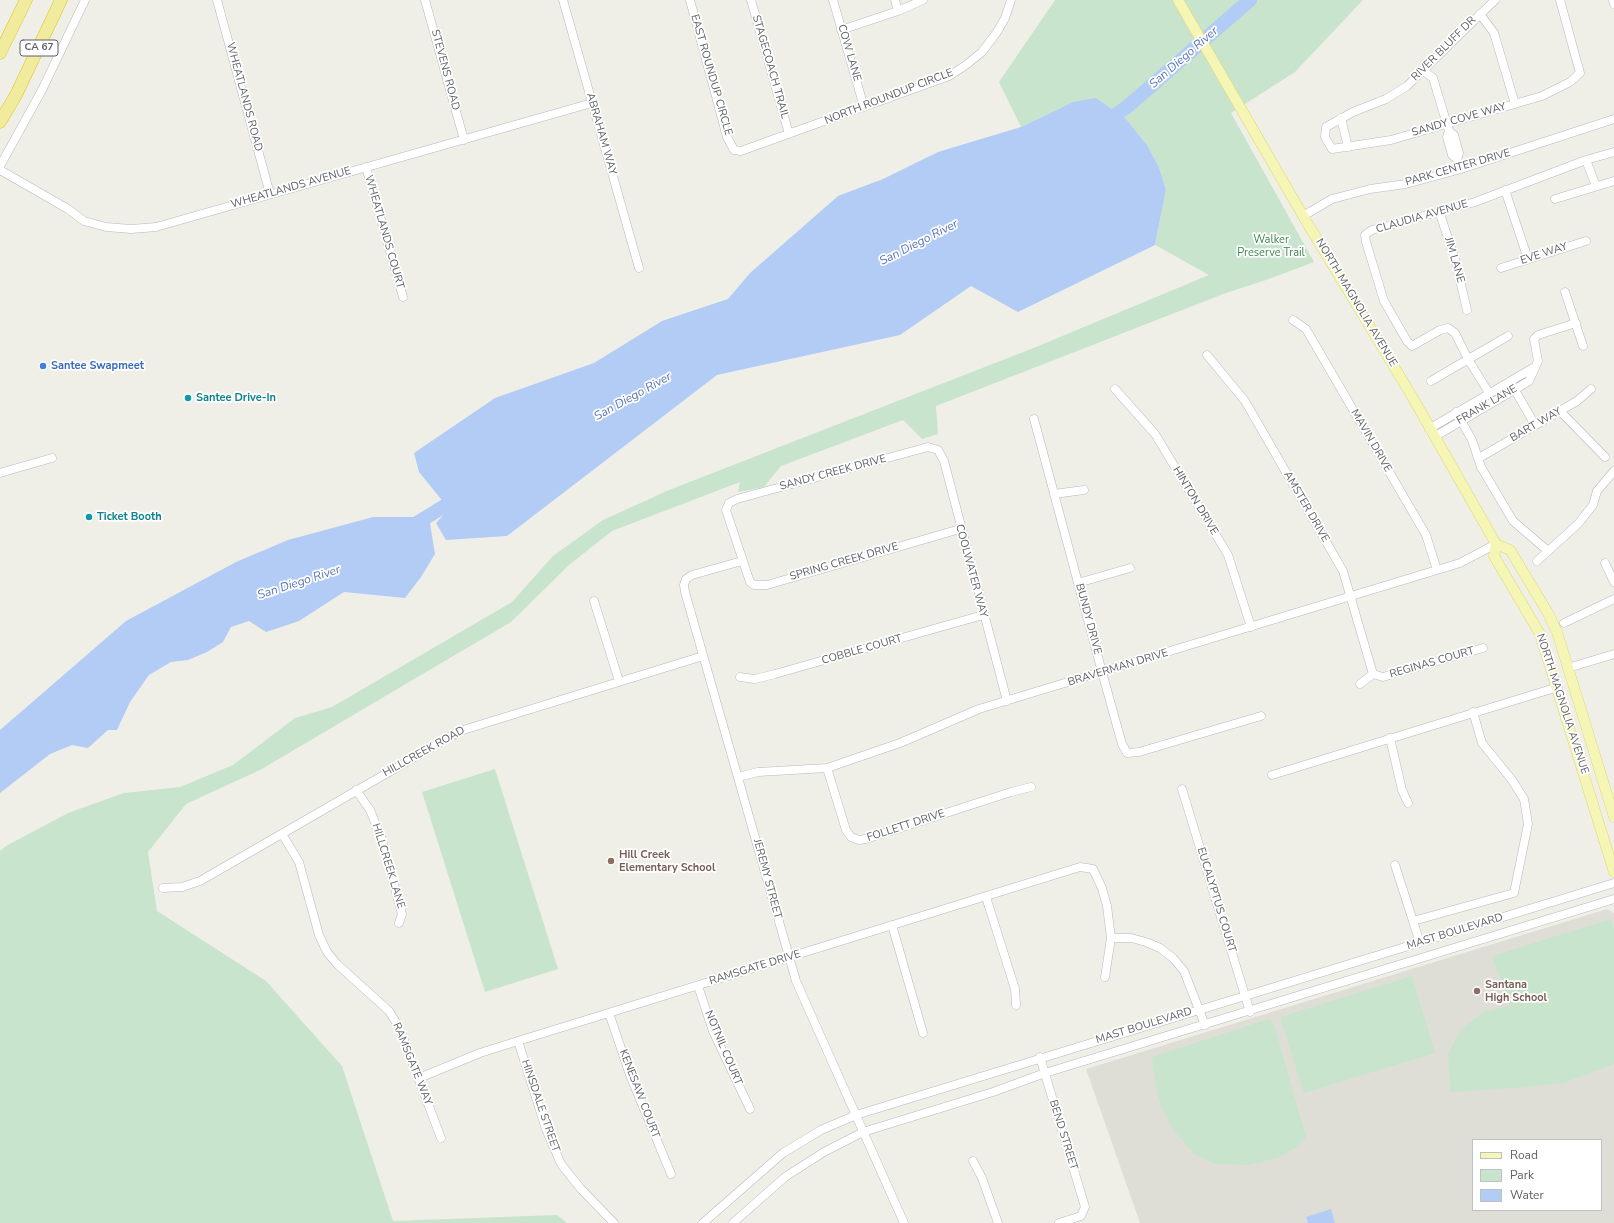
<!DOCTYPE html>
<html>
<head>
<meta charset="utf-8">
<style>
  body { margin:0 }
  #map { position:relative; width:1614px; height:1223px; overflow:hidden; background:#efefe8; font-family:"Nunito Sans",sans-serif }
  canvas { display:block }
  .legend { position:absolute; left:1472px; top:1139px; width:130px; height:72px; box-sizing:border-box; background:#fff; border:1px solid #bfc0c2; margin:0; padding:5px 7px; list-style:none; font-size:12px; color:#5f6166 }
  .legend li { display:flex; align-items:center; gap:8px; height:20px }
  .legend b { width:20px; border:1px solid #bfc0c2 }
</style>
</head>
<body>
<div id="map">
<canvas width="1614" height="1223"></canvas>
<ul class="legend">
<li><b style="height:5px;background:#f5f6b6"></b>Road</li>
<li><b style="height:11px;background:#c8e4cd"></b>Park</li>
<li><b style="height:11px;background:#b2ccf6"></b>Water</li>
</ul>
</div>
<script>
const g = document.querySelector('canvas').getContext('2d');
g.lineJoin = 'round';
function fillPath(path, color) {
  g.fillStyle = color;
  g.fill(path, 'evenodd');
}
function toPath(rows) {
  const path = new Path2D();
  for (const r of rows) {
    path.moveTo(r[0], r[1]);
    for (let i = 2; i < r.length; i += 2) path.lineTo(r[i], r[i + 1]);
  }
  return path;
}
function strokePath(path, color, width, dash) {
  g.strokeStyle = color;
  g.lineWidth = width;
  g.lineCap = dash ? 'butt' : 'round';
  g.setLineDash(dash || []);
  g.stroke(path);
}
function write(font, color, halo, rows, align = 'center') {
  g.font = font + ' "Nunito Sans",sans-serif';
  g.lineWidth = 3.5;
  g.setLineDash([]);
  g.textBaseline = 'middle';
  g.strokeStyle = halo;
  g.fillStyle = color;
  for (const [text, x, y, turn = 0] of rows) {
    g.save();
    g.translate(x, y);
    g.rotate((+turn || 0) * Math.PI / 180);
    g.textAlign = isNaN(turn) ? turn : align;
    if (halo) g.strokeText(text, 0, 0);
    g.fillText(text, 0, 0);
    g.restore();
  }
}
fillPath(toPath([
  [1607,909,1614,913,1614,1223,1140,1223,1086,1069],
  [1473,1140,1601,1140,1601,1210,1473,1210]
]), '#dfded6');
fillPath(toPath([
  [1055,0,1363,0,1295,72,1231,113,1314,262,1266,280,1226,293,936,406,938,434,922,439,903,420,781,466,764,487,738,492,740,482,612,531,569,565,511,622,260,770,186,804,148,852,157,911,266,981,342,1066,393,1221,557,1215,567,1223,0,1223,0,851,6,846,68,813,124,793,180,787,233,765,295,718,332,707,512,602,553,556,603,520,669,490,1031,349,1209,275,1155,245,1166,190,1159,167,1147,145,1127,120,1073,102,1021,127,999,82],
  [495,769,558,969,485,992,422,792],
  [1611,919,1614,929,1614,1064,1563,1083,1527,1087,1451,1092,1448,1054,1460,1031,1483,1012,1510,1006,1492,956],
  [1412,976,1435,1053,1304,1093,1280,1017],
  [1269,1019,1274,1024,1306,1137,1296,1147,1280,1157,1250,1165,1215,1164,1194,1154,1172,1128,1161,1106,1155,1083,1152,1057]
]), '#c8e4cd');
fillPath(toPath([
  [1096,98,1127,120,1147,145,1159,167,1166,190,1155,245,1018,312,971,286,900,335,717,375,507,536,446,540,436,523,449,509,419,472,414,453,495,398,594,363,662,321,728,299,750,273,838,196,883,179,938,152,1021,127,1073,102],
  [373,517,429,517,435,554,421,577,405,598,344,592,299,621,266,632,249,621,231,627,223,642,207,652,188,660,171,662,149,675,130,702,117,730,108,730,88,748,72,745,50,754,0,793,0,730,126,621,236,562,288,540],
  [1331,1209,1335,1223,1308,1223,1306,1217]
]), '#b2ccf6');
strokePath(toPath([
  [1103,124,1128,106,1250,0],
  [412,526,461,496]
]), '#b2ccf6', 14);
const minor = toPath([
  [217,0,270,194],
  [425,0,464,140],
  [563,0,639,268],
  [690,0,727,137,734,150,741,151,949,76,966,65,982,52,997,32,1005,18,1011,0],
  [751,0,789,134],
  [833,0,864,107],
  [895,0,898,11],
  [1495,0,1407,86,1386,99,1353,112,1326,127,1325,137,1332,149,1391,140,1542,96,1570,82,1580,73,1560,0],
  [1613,0,1614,4],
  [1480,14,1494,33,1515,104],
  [841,30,898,11,923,0],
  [1424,71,1433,78,1449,131],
  [1341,118,1348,147],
  [1449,131,1447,137,1452,155,1457,159,1461,169],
  [1449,131,1454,135,1459,153,1457,159],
  [1586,160,1596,186],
  [0,166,42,90,85,0],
  [366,167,403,297],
  [0,170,68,209,84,221,106,227,131,229,144,228,156,227,592,103],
  [1505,190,1528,259],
  [1555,199,1614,181],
  [1439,211,1455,259,1467,310],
  [1303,216,1332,199,1370,189,1406,184,1461,169,1614,119],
  [1501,268,1586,241],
  [1565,292,1583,346],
  [1293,320,1306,329,1426,535,1437,570],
  [1207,355,1245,401,1343,571,1373,674],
  [1431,381,1508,336],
  [1512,385,1535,425],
  [1115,389,1155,434,1228,555,1251,627],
  [1489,393,1468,359,1455,333,1448,328,1440,330,1412,346,1407,341,1384,301,1366,242,1365,235,1372,230,1475,202,1586,160,1614,152],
  [1560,411,1605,457],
  [1456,412,1472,440,1481,467,1513,521,1548,551],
  [1034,419,1102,672,1122,744,1127,753,1139,752,1261,716],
  [1429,429,1533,368],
  [1434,437,1529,381,1538,361,1534,339,1538,335,1576,323],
  [1479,458,1577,401,1591,389],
  [0,473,52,458],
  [1054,494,1084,490],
  [960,529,767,585,754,585,750,582,726,510,729,503,737,499,928,447,938,450,944,461,1007,701],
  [742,561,692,575,686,579,684,585,685,592,796,981,904,1223],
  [1537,561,1578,524,1593,505,1597,491,1614,471],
  [1605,563,1614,582],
  [1078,583,1130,568],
  [594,601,619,681],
  [1564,623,1614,599],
  [1568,668,1614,654],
  [1373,674,1383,677,1483,648],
  [740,677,755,679,775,674,983,615],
  [1360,684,1373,674],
  [1390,738,1402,790,1408,803],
  [827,768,846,830,851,837,859,840,866,839,1011,792,1031,787],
  [1272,775,1558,687],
  [738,777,758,772,827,768,900,743,979,709,1460,563,1496,544],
  [1182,789,1250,1012],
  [356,790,370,810,381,837,402,914,399,923],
  [282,834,299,862,319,935,327,952,337,964,389,1011,399,1027,441,1138],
  [1395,865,1413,921,1514,893,1528,824,1524,799,1512,780,1482,743,1473,712],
  [163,888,182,887,200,881,460,731,703,656],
  [986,897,1015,989,1016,1005],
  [1413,921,1420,943],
  [892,925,923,1033],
  [1111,938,1131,938,1146,942,1160,948,1173,958,1184,971,1205,1025],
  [698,986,713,1031,750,1109],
  [609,1013,630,1075,671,1174],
  [518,1041,546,1129,561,1164,581,1189,614,1223],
  [1040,1057,1085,1207,1081,1216,1059,1223],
  [419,1078,480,1053,518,1041,1080,867,1093,869,1102,888,1107,906,1111,938,1105,977],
  [973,1161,982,1178,998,1223],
  [703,1223,783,1153,821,1130,856,1115,1614,883],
  [733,1223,785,1177,824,1152,863,1132,993,1092,1045,1073,1614,899]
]);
const major = toPath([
  [1178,0,1306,221,1410,393,1496,544,1510,550,1548,613,1557,632,1614,817],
  [1496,544,1494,556,1540,634,1614,872]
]);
const highway = toPath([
  [0,53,26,0],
  [0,122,16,95,61,0]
]);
strokePath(minor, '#b8b8bd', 9);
strokePath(major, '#e2d66e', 11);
strokePath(highway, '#ddc31a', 13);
strokePath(minor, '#fff', 8);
strokePath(major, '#f5f6b6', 10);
strokePath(highway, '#f1eb9d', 12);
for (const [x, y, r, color] of [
  [43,366,4,"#3f7fe0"],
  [188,398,4,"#0f9aa8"],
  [89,517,4,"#0f9aa8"],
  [611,861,4,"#8d6e63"],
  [1477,991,4,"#8d6e63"]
]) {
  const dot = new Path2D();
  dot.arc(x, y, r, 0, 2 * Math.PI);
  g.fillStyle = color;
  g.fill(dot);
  strokePath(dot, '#fff', 1.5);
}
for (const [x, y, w] of [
  [39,48,38]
]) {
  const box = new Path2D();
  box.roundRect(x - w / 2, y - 8, w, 16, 3);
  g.fillStyle = '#fff';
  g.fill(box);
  strokePath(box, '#5f6166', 1);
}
write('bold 10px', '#5f6166', null, [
  ["CA 67",39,48]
]);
write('11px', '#5f6166', '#fff', [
  ["RIVER BLUFF DR",1444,49,-45],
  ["COW LANE",849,53,74],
  ["STAGECOACH TRAIL",770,67,74],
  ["STEVENS ROAD",445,70,75],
  ["EAST ROUNDUP CIRCLE",711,75,74],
  ["WHEATLANDS ROAD",244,97,75],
  ["NORTH ROUNDUP CIRCLE",889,97,-21],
  ["SANDY COVE WAY",1459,120,-16],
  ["ABRAHAM WAY",601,134,74],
  ["PARK CENTER DRIVE",1458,168,-16],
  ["WHEATLANDS AVENUE",291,188,-16],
  ["CLAUDIA AVENUE",1422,217,-16],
  ["WHEATLANDS COURT",384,232,74],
  ["EVE WAY",1544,254,-18],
  ["JIM LANE",1454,260,74],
  ["NORTH MAGNOLIA AVENUE",1356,303,59],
  ["FRANK LANE",1487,405,-30],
  ["BART WAY",1536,425,-30],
  ["MAVIN DRIVE",1371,441,60],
  ["SANDY CREEK DRIVE",833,473,-15],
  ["HINTON DRIVE",1195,501,59],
  ["AMSTER DRIVE",1306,507,60],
  ["SPRING CREEK DRIVE",844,562,-16],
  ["COOLWATER WAY",971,571,75],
  ["BUNDY DRIVE",1088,619,75],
  ["COBBLE COURT",862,650,-16],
  ["REGINAS COURT",1432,663,-16],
  ["BRAVERMAN DRIVE",1118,668,-17],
  ["NORTH MAGNOLIA AVENUE",1562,704,72],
  ["HILLCREEK ROAD",424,752,-29],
  ["FOLLETT DRIVE",906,826,-18],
  ["HILLCREEK LANE",388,866,73],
  ["JEREMY STREET",767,879,75],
  ["EUCALYPTUS COURT",1216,900,73],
  ["MAST BOULEVARD",1455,932,-17],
  ["RAMSGATE DRIVE",755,968,-17],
  ["MAST BOULEVARD",1144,1026,-17],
  ["NOTNIL COURT",723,1048,67],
  ["RAMSGATE WAY",412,1064,68],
  ["KENESAW COURT",639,1094,69],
  ["HINSDALE STREET",540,1106,71],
  ["BEND STREET",1063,1135,73]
]);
write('11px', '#418450', '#fff', [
  ["Walker",1271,240],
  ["Preserve Trail",1271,253]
]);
write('bold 11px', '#366cbe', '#fff', [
  ["Santee Swapmeet",51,366]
], 'left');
write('bold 11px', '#0d838f', '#fff', [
  ["Santee Drive-In",196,398],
  ["Ticket Booth",97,517]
], 'left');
write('bold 11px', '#785e54', '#fff', [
  ["Hill Creek",619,855],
  ["Elementary School",619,868],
  ["Santana",1485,985],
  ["High School",1485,998]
], 'left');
write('italic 12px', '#5674b7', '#fff', [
  ["San Diego River",1184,58,-41],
  ["San Diego River",919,243,-27],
  ["San Diego River",633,397,-29],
  ["San Diego River",299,583,-18]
]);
</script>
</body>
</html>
